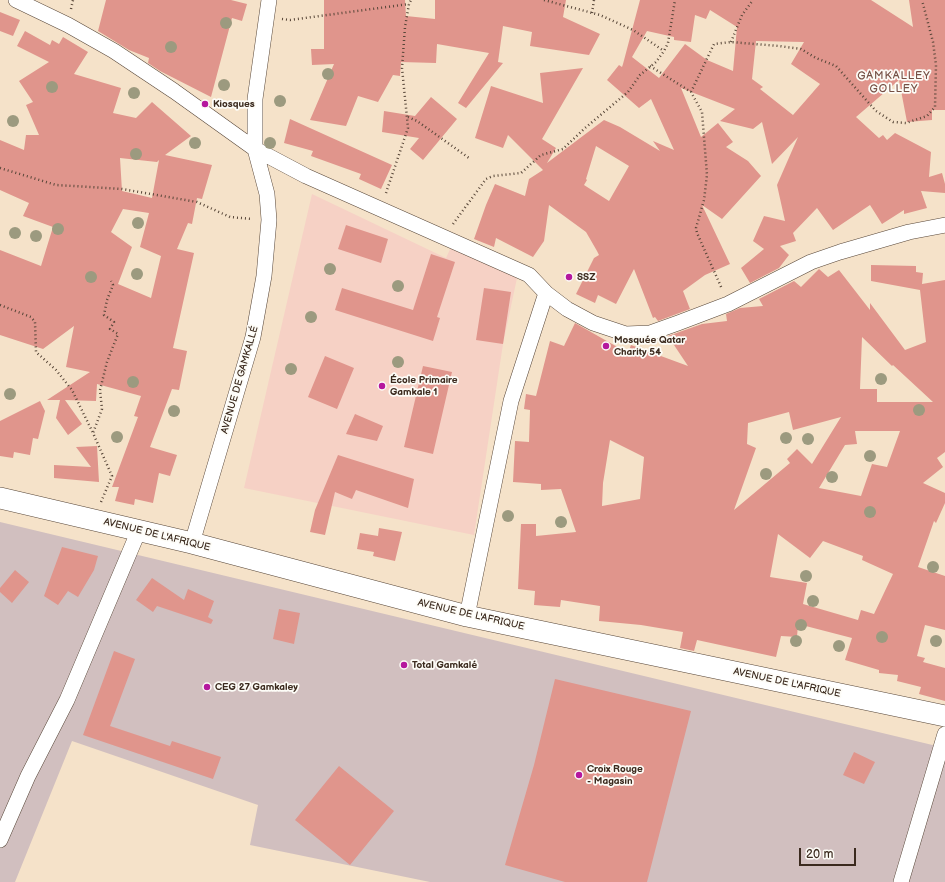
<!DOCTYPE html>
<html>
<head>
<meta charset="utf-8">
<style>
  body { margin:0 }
  #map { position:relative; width:945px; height:882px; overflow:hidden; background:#f5e2c9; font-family:"Balsamiq Sans",sans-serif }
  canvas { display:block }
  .scale { position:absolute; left:799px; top:848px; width:57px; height:18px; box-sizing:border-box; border:2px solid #3b2a1e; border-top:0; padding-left:5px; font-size:12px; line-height:14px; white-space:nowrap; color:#3b2a1e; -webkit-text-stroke:3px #fdfcf7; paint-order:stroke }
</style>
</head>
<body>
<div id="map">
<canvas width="945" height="882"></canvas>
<div class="scale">20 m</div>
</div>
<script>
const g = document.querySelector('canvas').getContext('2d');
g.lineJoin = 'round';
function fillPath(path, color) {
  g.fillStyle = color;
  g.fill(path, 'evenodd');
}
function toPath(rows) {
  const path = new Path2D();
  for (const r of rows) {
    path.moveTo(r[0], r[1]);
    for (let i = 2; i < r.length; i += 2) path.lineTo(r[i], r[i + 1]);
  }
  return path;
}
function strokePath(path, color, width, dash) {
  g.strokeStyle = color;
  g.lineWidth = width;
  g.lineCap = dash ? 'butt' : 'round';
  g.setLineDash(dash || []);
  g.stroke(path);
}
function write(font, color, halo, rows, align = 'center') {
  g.font = font + ' "Balsamiq Sans",sans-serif';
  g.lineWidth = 3.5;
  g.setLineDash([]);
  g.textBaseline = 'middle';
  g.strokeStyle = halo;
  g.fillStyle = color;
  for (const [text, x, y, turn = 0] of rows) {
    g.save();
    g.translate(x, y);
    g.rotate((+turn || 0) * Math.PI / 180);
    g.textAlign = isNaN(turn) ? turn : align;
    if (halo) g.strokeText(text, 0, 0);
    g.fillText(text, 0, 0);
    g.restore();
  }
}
fillPath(toPath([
  [312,194,446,258,452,245,517,278,503,344,474,535,244,488]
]), '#f6d1c5');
fillPath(toPath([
  [0,522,945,748,945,882,430,882,250,845,258,805,72,741,15,882,0,882]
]), '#d1bfbf');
fillPath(toPath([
  [106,0,231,0,247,4,242,21,232,18,211,97,160,71,148,63,149,58,129,50,98,31],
  [324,0,405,0,406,16,435,19,435,0,566,0,563,17,600,34,589,55,530,46,532,32,503,26,498,62,503,63,466,108,458,103,489,53,437,44,436,63,401,62,400,76,393,75,378,102,358,96,346,126,310,120,334,64,312,65,311,49,324,49],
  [640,0,871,0,913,27,909,0,945,0,945,110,932,110,932,120,907,122,899,80,856,117,879,138,883,135,887,140,895,133,931,152,929,177,942,173,945,184,945,193,921,191,927,208,904,214,904,210,882,224,870,205,833,230,817,208,793,233,796,241,780,246,789,255,779,268,750,283,741,268,764,249,753,241,764,216,785,221,777,185,798,137,772,164,762,122,753,129,720,121,735,109,681,88,701,137,718,123,733,142,726,147,748,161,761,176,722,219,702,205,730,264,705,275,683,291,690,309,658,321,655,317,653,318,634,269,616,304,598,295,595,303,576,294,594,258,599,255,597,251,586,232,549,205,544,241,533,257,496,238,494,247,474,239,486,205,495,184,525,196,529,179,543,170,508,135,503,148,475,138,491,86,543,103,540,73,583,68,542,139,556,148,547,163,604,120,620,127,660,151,653,141,674,150,651,99,639,108,607,80,619,65,622,67,623,64],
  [710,10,737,27,733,71,707,60,685,44,659,78,632,57,647,31,674,37,674,40,691,42,695,15,706,19],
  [756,41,804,42,791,64,820,84,793,115,760,89,763,87,752,79],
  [596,146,629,166,609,201,584,185,587,180,586,179],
  [0,12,20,20,13,36,0,31],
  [25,31,50,45,52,40,59,44,63,37,88,52,74,74,121,88,113,113,136,118,152,102,191,136,165,155,212,165,202,199,197,198,192,224,188,223,177,249,194,253,173,348,187,351,179,390,172,389,150,447,177,455,170,476,159,473,153,503,135,499,134,505,115,501,119,487,112,487,138,417,134,416,141,396,97,384,96,401,65,400,82,424,68,435,56,418,60,400,47,400,90,372,66,367,74,326,43,349,0,335,0,250,41,266,53,227,23,216,29,203,0,190,0,140,24,150,26,135,39,135,26,105,33,102,19,81,49,62,17,46],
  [120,158,157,162,159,160,152,198,122,191],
  [123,209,149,213,140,247,161,256,151,298,118,284,132,247,111,232],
  [431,97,457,119,423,160,410,149,419,138,382,132,384,111,415,116],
  [290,119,392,165,381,189,359,179,361,174,311,156,313,151,284,143],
  [346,225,388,239,381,263,338,249],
  [431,254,455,262,437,317,440,318,433,341,335,310,342,288,413,310],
  [871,265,916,266,916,272,923,273,922,284,945,280,945,452,937,458,943,467,923,483,945,493,945,503,936,523,934,521,918,567,945,576,945,630,925,625,917,656,925,658,923,662,945,668,945,701,919,694,921,687,897,681,898,675,879,673,879,670,845,660,852,638,798,624,797,637,781,636,776,657,697,640,694,651,680,648,683,632,641,625,599,621,600,606,561,600,560,607,534,605,535,591,518,589,521,524,536,524,536,536,576,532,561,489,541,490,541,484,513,482,515,441,529,442,530,410,524,409,526,394,536,396,550,341,564,346,575,323,628,353,631,345,688,366,668,336,702,324,727,321,726,314,740,308,763,306,759,299,794,281,801,287,819,269,828,277,839,270,870,310,870,303,905,350,926,342,920,290,871,281],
  [862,337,892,366,893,365,933,402,877,402,877,389,860,389],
  [789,412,793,430,841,417,812,464,797,449,787,459,790,463,734,510,756,448,747,444,748,423],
  [855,431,900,431,887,467,872,464,861,496,819,488,845,445,857,444],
  [610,440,644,457,640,499,602,506,603,483],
  [778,534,810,558,823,541,863,556,862,560,893,574,874,614,861,610,858,620,803,604,807,583,770,577],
  [484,288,511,292,503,344,476,340],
  [325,356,354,368,337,409,308,397],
  [423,366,452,372,433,454,404,447],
  [40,401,45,411,38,439,33,438,30,455,14,452,13,458,0,456,0,421],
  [355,414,383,426,377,441,346,434],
  [97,446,99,482,54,478,54,465,91,467,76,447],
  [338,455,414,479,408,508,356,490,352,499,335,492,325,535,310,532,315,510],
  [379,528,402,532,395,561,373,556,374,552,357,549,360,533,378,536],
  [62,547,98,556,94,570,78,597,68,591,58,605,44,596],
  [15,570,29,582,12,603,0,592,0,588],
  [152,578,184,600,188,589,214,601,208,617,213,620,211,624,157,606,153,612,136,600],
  [279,609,300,613,294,644,273,639],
  [114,651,135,659,110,726,170,746,172,741,221,757,213,779,83,735],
  [555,679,691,711,647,882,565,882,505,865,534,765],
  [854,752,875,762,864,784,843,775],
  [339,766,394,811,350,865,295,820]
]), '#e0958c');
const minor = toPath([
  [16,0,68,25,114,51,174,91,255,149,306,176,529,275,546,293,567,309,593,323,626,334,650,333,678,323,728,304,811,262,840,252,909,232,945,225],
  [192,543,253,337,264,276,269,220,267,194,255,149,255,99,269,0],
  [467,616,511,401,546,293],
  [0,840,28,776,67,700,139,530],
  [901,882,945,734]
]);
const secondary = toPath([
  [0,498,192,543,467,616,945,716]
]);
strokePath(minor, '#574638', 16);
strokePath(secondary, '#574638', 22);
strokePath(toPath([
  [544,0,600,15,633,30,664,51],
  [71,9,73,0],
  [592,13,594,0],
  [282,19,290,20,409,4],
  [731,42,742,15,753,0],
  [650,66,691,92,702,112,707,175,704,200,696,228,697,233,722,289],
  [691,92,714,44,731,42,779,46,801,49,816,58,836,66,876,111,893,122,906,123,927,116,935,107,936,65,933,42,922,0],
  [408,117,417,121,469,158],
  [0,168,56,185,122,189,197,202,230,217,252,219],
  [386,193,408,128,402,68,405,27,409,4,411,0],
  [453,224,486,179,493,176,521,173,541,155,563,149,585,128,628,92,640,75,656,62,664,51,668,43,675,0],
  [0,305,31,317,35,322,36,352,56,370,72,390,93,433],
  [101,502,112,476,93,433,102,409,100,390,107,362,118,334,110,329,114,322,104,315,107,300,113,285,111,281]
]), '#574638', 2.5, [1, 3]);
strokePath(minor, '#fff', 15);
strokePath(secondary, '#fff', 21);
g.fillStyle = '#9c9a7f';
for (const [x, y] of [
  [226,23],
  [171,47],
  [328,74],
  [224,85],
  [52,87],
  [134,93],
  [280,101],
  [13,121],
  [195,143],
  [270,143],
  [136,154],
  [138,223],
  [58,229],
  [15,233],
  [36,236],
  [330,269],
  [137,274],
  [91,277],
  [398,286],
  [311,317],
  [398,362],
  [291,369],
  [881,379],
  [133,382],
  [10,394],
  [919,410],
  [174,411],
  [117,437],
  [786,438],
  [808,439],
  [870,456],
  [766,474],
  [832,477],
  [870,512],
  [508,516],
  [561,522],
  [933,567],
  [806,576],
  [813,601],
  [801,625],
  [882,637],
  [796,641],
  [936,641],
  [839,646]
]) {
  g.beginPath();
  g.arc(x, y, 6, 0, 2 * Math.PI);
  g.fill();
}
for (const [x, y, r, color] of [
  [205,104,4,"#b5179e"],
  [569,277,4,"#b5179e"],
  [606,346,4,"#b5179e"],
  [382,386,4,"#b5179e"],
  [404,665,4,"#b5179e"],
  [207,687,4,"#b5179e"],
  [579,775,4,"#b5179e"]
]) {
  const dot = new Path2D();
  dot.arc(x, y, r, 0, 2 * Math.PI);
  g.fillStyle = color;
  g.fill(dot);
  strokePath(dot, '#fdfcf7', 1.5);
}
write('bold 10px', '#3b2a1e', '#fdfcf7', [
  ["Kiosques",213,104],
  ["SSZ",577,277],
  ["Mosquée Qatar",614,340],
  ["Charity 54",614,352],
  ["École Primaire",390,380],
  ["Gamkale 1",390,392],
  ["Total Gamkalé",412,665],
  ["CEG 27 Gamkaley",215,687],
  ["Croix Rouge",587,769],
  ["- Magasin",587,781]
], 'left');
write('10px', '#3b2a1e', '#fdfcf7', [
  ["AVENUE DE GAMKALLÉ",240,380,-74],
  ["AVENUE DE L'AFRIQUE",157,535,14],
  ["AVENUE DE L'AFRIQUE",471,615,13],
  ["AVENUE DE L'AFRIQUE",787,683,12]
]);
g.letterSpacing = '1px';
write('11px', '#754f44', '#fdfcf7', [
  ["GAMKALLEY",894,76],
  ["GOLLEY",894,89]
]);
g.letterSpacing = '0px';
</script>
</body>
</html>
